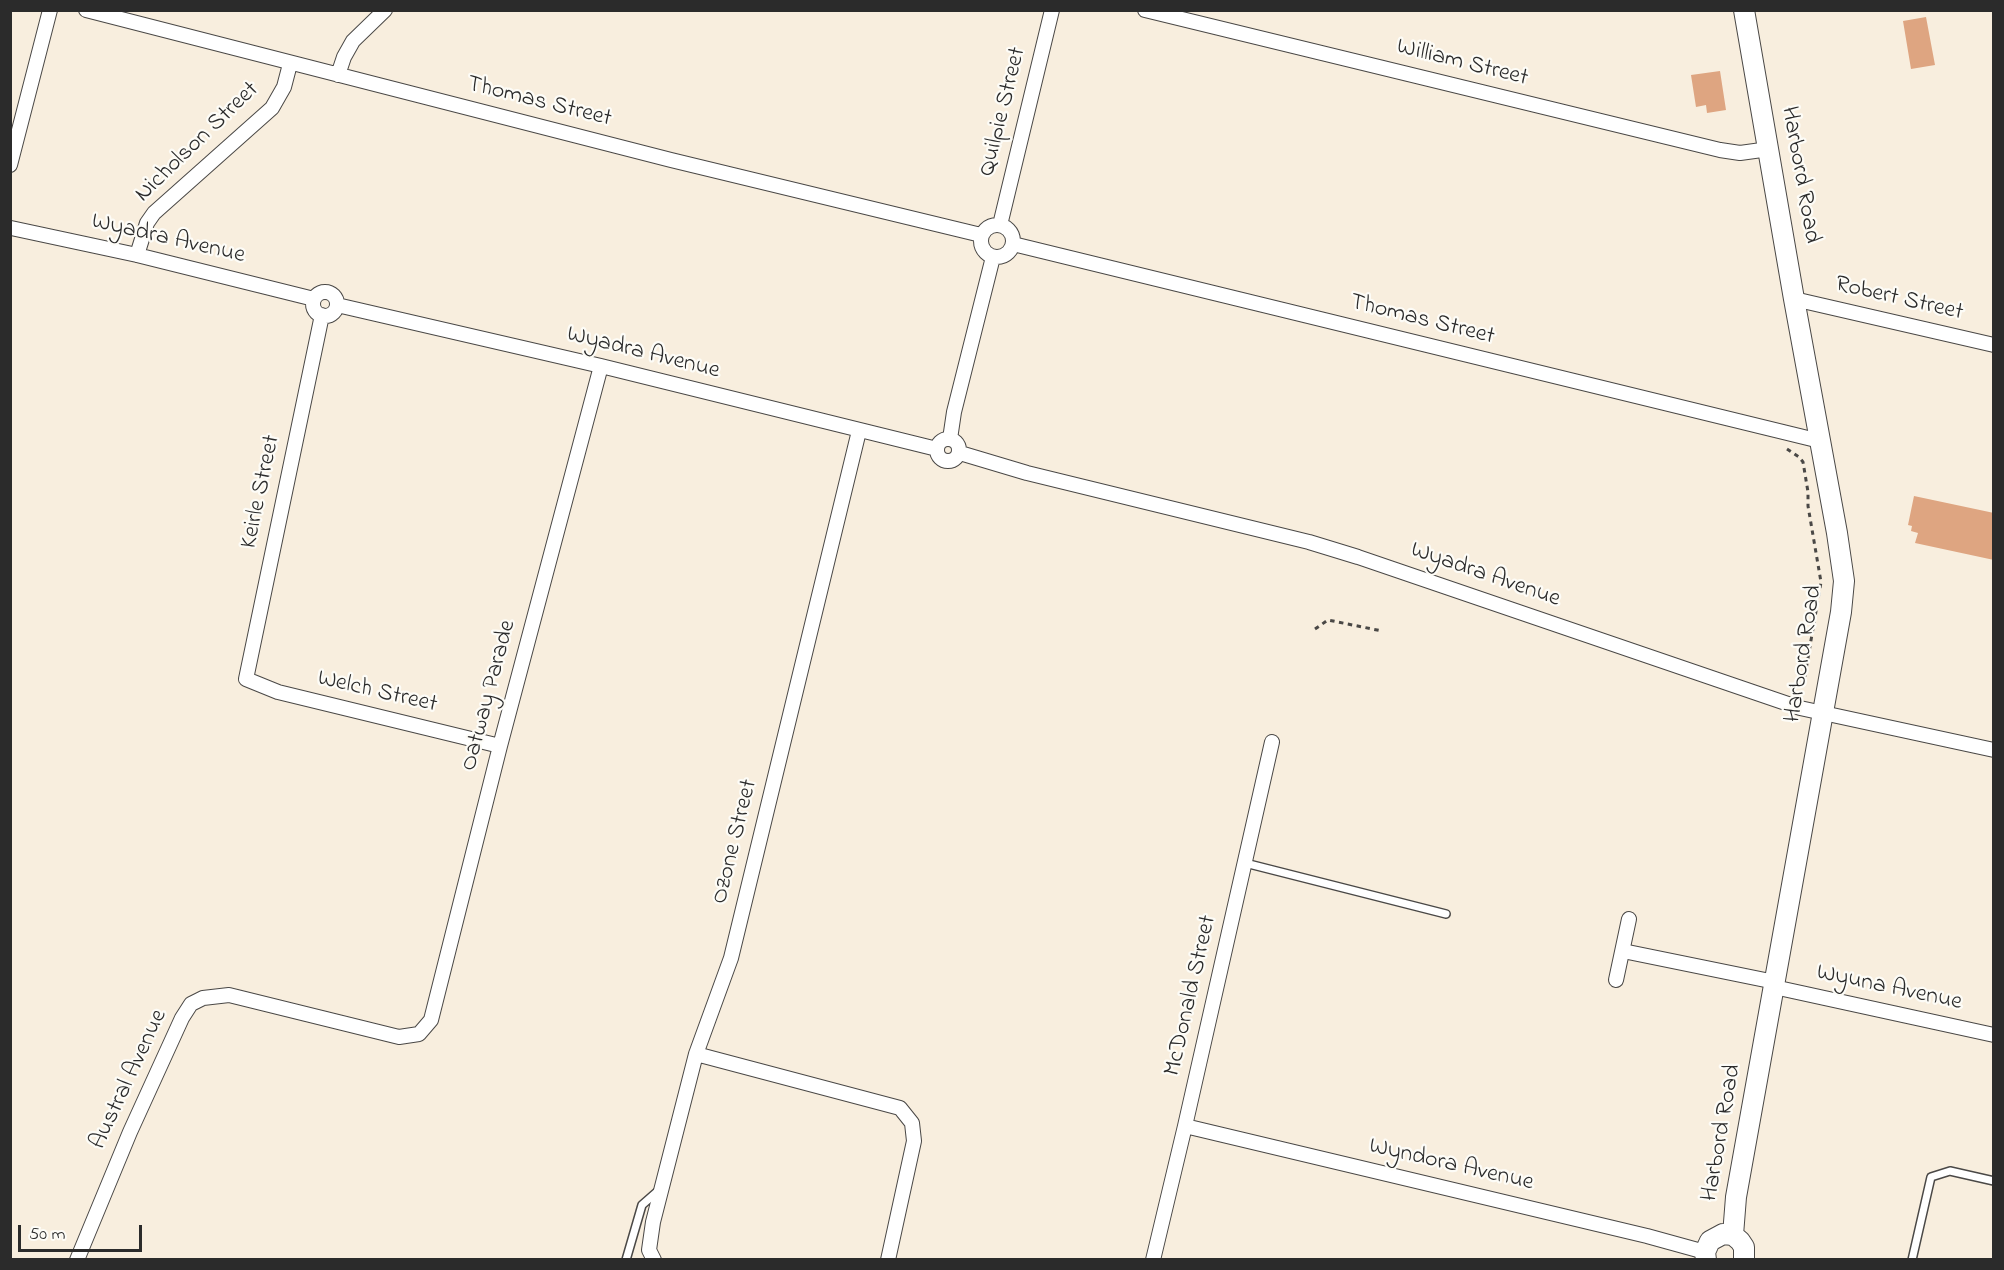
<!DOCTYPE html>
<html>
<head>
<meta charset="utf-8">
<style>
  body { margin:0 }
  #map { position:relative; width:2004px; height:1270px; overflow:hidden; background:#f8eede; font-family:"Indie Flower",sans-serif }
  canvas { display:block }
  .frame { position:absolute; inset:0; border:12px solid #2b2b2b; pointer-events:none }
  .scale { position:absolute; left:18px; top:1225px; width:124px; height:27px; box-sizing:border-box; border:3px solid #2b2b2b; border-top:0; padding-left:8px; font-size:18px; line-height:21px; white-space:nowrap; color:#2b2b2b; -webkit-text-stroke:4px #fdfcf7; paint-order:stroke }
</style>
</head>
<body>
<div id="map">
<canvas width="2004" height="1270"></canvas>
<div class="frame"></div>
<div class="scale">50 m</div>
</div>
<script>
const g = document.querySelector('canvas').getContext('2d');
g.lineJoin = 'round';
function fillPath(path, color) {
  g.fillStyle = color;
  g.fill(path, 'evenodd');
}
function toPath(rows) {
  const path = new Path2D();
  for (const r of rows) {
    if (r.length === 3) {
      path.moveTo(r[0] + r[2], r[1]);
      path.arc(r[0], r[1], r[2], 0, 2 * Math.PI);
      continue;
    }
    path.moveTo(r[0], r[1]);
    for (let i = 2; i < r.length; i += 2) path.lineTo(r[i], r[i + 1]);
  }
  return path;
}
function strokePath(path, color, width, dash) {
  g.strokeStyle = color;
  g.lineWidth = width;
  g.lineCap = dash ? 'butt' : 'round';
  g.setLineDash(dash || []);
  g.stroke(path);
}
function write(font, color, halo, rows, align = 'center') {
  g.font = font + ' "Indie Flower",sans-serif';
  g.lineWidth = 4.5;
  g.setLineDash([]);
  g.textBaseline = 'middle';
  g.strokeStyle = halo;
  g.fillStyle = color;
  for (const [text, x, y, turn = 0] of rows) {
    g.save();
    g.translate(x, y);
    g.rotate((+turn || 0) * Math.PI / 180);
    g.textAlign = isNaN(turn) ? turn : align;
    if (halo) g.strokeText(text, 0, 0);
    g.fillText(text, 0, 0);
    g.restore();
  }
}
fillPath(toPath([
  [1926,17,1935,65,1911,69,1903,21],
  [1720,71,1726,110,1707,113,1706,105,1696,107,1691,75],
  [1914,496,1994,513,1994,560,1915,543,1918,533,1911,531,1912,526,1908,525]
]), '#dea581');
const service = toPath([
  [1245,863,1446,914],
  [626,1260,642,1205,658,1191],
  [1912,1260,1931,1177,1950,1171,1994,1181]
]);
const minor = toPath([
  [86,10,671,160,981,235],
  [1145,10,1720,150,1740,153,1769,149],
  [338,75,344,57,353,41,385,10],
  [10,165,50,10],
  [997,241,16],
  [1000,225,1052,10],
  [11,228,137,255,314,299],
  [1013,244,1820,441],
  [137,255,147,223,154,213,272,108,284,87,290,64],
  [325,304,12],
  [1794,299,1994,345],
  [337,305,601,366,937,449],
  [322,315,246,679,278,692,500,746],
  [948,450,11],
  [950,439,954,412,993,257],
  [960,453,1027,473,1309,542,1358,557,1800,708,1994,750],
  [1623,951,1775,982],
  [1616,980,1629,919],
  [1774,987,1994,1035],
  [696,1054,900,1108,912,1123,914,1141,888,1260],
  [1185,1126,1647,1236,1705,1252],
  [77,1260,130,1132,182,1018,191,1004,203,998,229,995,399,1037,419,1034,431,1020,500,746,601,366],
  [654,1260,649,1250,653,1222,696,1054,731,958,859,431],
  [1153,1260,1185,1126,1272,742]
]);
const secondary = toPath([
  [1733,1235,1736,1197,1841,612,1844,581,1837,533,1794,299,1744,10],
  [1706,1260,1705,1252,1710,1241,1723,1234,1733,1235,1740,1241,1744,1247,1744,1260]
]);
strokePath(service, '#4a4846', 10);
strokePath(minor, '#4a4846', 16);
strokePath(secondary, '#4a4846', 22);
strokePath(toPath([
  [1787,449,1799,457,1803,462,1808,492,1808,506,1821,582,1803,687],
  [1315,629,1328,620,1382,631]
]), '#4a4846', 3, [4.5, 4.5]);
strokePath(service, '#fff', 7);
strokePath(minor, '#fff', 14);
strokePath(secondary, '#fff', 20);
write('24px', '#2b2b2b', '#fdfcf7', [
  ["William Street",1462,64,14],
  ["Thomas Street",539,103,14],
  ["Quilpie Street",1004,112,-76],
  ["Nicholson Street",198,143,-44],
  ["Harbord Road",1799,175,80],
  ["Wyadra Avenue",168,240,13],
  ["Robert Street",1899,300,13],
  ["Thomas Street",1422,321,14],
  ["Wyadra Avenue",643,354,14],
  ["Keirle Street",262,492,-78],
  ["Wyadra Avenue",1485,576,19],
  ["Harbord Road",1805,654,-81],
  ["Welch Street",377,693,13],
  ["Oatway Parade",490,696,-75],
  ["Ozone Street",736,842,-76],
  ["Wyuna Avenue",1889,989,12],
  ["McDonald Street",1192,996,-77],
  ["Austral Avenue",130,1080,-65],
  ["Harbord Road",1723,1133,-80],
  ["Wyndora Avenue",1451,1166,13]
]);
</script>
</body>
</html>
